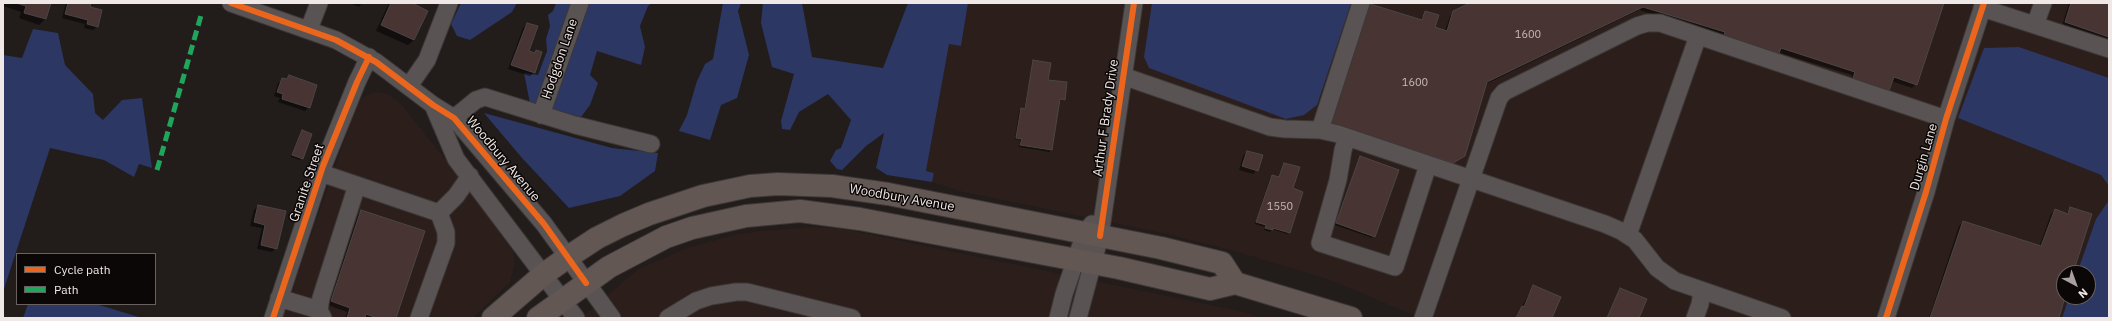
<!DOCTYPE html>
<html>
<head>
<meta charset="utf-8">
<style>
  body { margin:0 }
  #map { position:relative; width:2112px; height:321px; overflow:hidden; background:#221c1b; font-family:"IBM Plex Sans",sans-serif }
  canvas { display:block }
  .frame { position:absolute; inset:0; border:4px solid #f0e8e7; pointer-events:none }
  .legend { position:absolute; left:16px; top:253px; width:140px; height:52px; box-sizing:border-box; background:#0b0706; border:1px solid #676160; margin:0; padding:5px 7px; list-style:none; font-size:12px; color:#f0e8e7 }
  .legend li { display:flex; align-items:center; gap:8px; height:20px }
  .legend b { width:20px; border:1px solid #676160 }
  .north { position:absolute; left:2056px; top:265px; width:40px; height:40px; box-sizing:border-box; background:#0b0706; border:1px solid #676160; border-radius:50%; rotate:139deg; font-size:11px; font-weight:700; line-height:16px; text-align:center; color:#f0e8e7 }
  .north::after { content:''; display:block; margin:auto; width:14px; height:18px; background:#a8a1a0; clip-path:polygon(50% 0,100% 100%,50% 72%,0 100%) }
</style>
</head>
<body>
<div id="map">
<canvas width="2112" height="321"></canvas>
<div class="frame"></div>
<ul class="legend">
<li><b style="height:5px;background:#eb651d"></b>Cycle path</li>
<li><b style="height:5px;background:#20a55d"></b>Path</li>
</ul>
<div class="north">N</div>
</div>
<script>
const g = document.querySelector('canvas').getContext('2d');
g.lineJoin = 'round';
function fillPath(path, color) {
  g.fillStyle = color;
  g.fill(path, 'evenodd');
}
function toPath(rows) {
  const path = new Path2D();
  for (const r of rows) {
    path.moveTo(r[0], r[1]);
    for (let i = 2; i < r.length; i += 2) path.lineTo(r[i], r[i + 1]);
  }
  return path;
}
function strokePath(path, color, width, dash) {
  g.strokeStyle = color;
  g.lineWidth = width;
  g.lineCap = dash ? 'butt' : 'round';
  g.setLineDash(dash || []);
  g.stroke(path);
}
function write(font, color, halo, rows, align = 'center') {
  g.font = font + ' "IBM Plex Sans",sans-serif';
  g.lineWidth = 3;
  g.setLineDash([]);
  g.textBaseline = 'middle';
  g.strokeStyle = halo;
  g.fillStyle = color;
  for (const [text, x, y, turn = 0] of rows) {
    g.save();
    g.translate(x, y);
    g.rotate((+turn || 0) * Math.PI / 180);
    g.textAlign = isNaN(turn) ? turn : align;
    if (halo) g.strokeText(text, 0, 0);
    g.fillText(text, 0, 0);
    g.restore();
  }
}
fillPath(toPath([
  [968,3,2109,3,2109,78,2019,47,1958,118,2101,175,2109,186,2109,200,2096,219,2077,273,2064,273,2064,297,2069,297,2062,318,1420,318,1333,281,1238,252,1167,234,959,191,932,182,934,173,926,171,949,43,961,46],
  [377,92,388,94,401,104,477,199,513,249,515,263,510,282,473,318,282,318,357,104,365,96],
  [812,227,839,228,1245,312,1262,318,581,318,637,270,684,249,733,235,760,231]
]), '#2c1e1a');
fillPath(toPath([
  [461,3,517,3,512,12,470,40,457,36,451,24],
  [556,3,652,3,648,6,640,26,645,47,641,65,597,51,590,75,598,83,590,105,581,117,530,103,524,73,538,75,547,51,546,39,550,26,548,15,553,11],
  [723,3,741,3,738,11,749,55,737,98,721,105,710,140,679,131,687,115,697,81,705,64,713,59],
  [763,3,802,3,812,57,883,68,908,3,968,3,961,46,949,44,926,171,934,173,932,182,887,175,876,168,884,133,866,146,842,170,837,169,830,161,836,150,841,148,851,120,828,94,799,112,790,130,782,129,781,121,794,74,772,67,761,23],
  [1152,3,1351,3,1317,105,1304,115,1286,119,1149,68,1144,57],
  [33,29,58,33,65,65,93,94,95,113,103,120,122,100,142,98,152,168,139,164,134,177,104,160,50,148,3,292,3,55,22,58],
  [2019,47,2109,78,2109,186,2101,175,1958,118,1984,48],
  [484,113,612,148,658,153,655,171,620,196,569,208,522,158],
  [2109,200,2109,318,2062,318,2069,297,2088,297,2088,273,2077,273,2096,219],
  [28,304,96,304,142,318,23,318]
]), '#2c3764');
fillPath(toPath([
  [3,3,50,3,45,19,39,25,19,18,21,12,3,6],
  [66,3,88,3,97,27,93,30,84,28,85,24,62,18],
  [350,3,362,3,359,7],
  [389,3,410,3,414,40,408,45,376,31],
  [1472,3,1943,3,1916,84,1912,88,1891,81,1849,85,1852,75,1639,10,1486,84,1464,155,1448,166,1328,127,1367,9,1370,5,1420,21,1425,12,1434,27,1445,31,1450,16,1454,12],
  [2069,3,2109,3,2109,42,2062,26],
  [527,24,528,52,534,54,537,51,541,52,534,73,530,76,508,69,523,28],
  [1033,61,1064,100,1059,101,1050,152,1019,147,1020,140,1015,139,1019,111,1024,110],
  [289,77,309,107,305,111,278,102,280,98,274,96,278,83],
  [302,131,311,134,300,160,291,157],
  [1247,152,1257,170,1253,174,1239,170,1243,156],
  [1360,158,1374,236,1372,238,1335,225],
  [1285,164,1292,189,1289,232,1287,234,1272,229,1270,232,1264,230,1265,227,1255,224,1270,178,1272,176,1279,178],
  [258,206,276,248,272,252,257,249,262,228,250,226,254,210],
  [2071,208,2072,273,2064,273,2058,318,1929,318,1959,226,1963,222,2039,247,2051,214,2055,210,2066,214],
  [362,211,395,318,345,318,347,312,328,305,358,215],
  [1533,286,1550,318,1516,318],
  [1620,289,1638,318,1607,318]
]), '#0007');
const building = toPath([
  [16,3,51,3,46,19,24,13,26,6,16,3],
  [68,3,91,3,90,7,102,10,98,27,87,24,88,20,65,14,68,3],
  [391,3,412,3,428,11,414,40,381,25,391,3],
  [1470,3,1944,3,1917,85,1894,77,1888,93,1852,81,1855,72,1781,48,1777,59,1722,42,1725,32,1643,7,1487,82,1465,156,1453,163,1331,123,1370,4,1422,20,1425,11,1439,15,1435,27,1447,31,1453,11,1470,3],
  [2071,3,2109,3,2109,37,2065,22,2071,3],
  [527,23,538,26,529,51,535,53,536,50,542,52,535,73,511,65,527,23],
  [1033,60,1051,63,1048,80,1067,82,1065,100,1060,99,1052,150,1020,145,1022,139,1016,138,1021,108,1025,109,1033,60],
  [289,75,317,85,310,108,282,99,283,94,277,92,282,78,287,79,289,75],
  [302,130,312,134,303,159,292,155,302,130],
  [1247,151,1263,155,1258,171,1242,166,1247,151],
  [1360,156,1399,170,1375,237,1336,223,1360,156],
  [1284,163,1300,167,1293,188,1303,192,1290,233,1273,228,1273,230,1265,228,1266,225,1256,222,1272,175,1279,177,1284,163],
  [258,205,286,211,277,249,261,245,265,225,254,222,258,205],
  [2070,207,2092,214,2073,273,2064,273,2065,297,2059,318,1930,318,1963,221,2041,246,2055,209,2068,214,2070,207],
  [361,210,425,231,396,318,377,318,366,314,365,318,347,318,350,308,331,301,361,210],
  [1533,285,1561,297,1552,318,1516,318,1522,306,1524,307,1533,285],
  [1620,288,1647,299,1639,318,1607,318,1620,288]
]);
fillPath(building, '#483432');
strokePath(building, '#4b4646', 1);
const minor = toPath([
  [231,3,336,40,376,62,433,105,454,118,544,224,612,318],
  [1982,8,2109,49],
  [2035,25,2043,3],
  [309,29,319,3],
  [1123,76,1270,127,1285,129,1320,130,1338,134,1605,224,1621,231,1635,240,1657,268,1675,281,1782,318],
  [409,86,427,60,449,3],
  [433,105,456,159,576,318],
  [541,115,580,3],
  [454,118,476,100,485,97,575,125,651,144],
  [1320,130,1361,3],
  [1347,137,1343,150,1338,180,1320,243,1395,267,1428,165],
  [321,173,439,213,446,232,446,243,419,318],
  [439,213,456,196,470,176],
  [1628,235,1698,36],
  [279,298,319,310],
  [273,318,323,166,357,82,369,57],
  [323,318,319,310,321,298,357,185],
  [668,318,696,301,711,296,736,292,747,292,852,318],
  [1058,318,1064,294,1085,233,1092,224],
  [1078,318,1100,236,1134,3],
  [1423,318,1499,98,1504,92,1637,26,1647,23,1660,23,1946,119],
  [1695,318,1700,304,1702,291],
  [1886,318,1926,192,1946,119,1984,3]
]);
const major = toPath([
  [493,318,544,274,568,257,597,238,623,225,649,214,703,196,750,186,778,184,832,186,888,194,1161,248,1222,263,1235,283],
  [538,318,609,267,666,237,692,228,746,216,800,211,860,219,1119,268,1210,289,1235,283,1351,318]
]);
strokePath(minor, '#3c3837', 19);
strokePath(major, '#3c3837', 24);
strokePath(minor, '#595453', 17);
strokePath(major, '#635754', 22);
strokePath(toPath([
  [157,170,202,12]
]), '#20a55d', 5, [10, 5]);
strokePath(toPath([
  [231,3,336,40,376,62,433,105,454,118,544,224,586,283],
  [1100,236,1134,3],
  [273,318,323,166,357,82,369,57],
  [1886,318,1926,192,1946,119,1984,3]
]), '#eb651d', 6);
write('11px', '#c6bbba', null, [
  ["1600",1528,35],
  ["1600",1415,83],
  ["1550",1280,207]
]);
write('13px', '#f0e8e7', '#0b0706', [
  ["Hodgdon Lane",560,59,-71],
  ["Arthur F Brady Drive",1106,118,-82],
  ["Durgin Lane",1924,157,-74],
  ["Woodbury Avenue",503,159,50],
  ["Granite Street",307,183,-71],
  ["Woodbury Avenue",902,198,10]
]);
</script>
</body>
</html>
